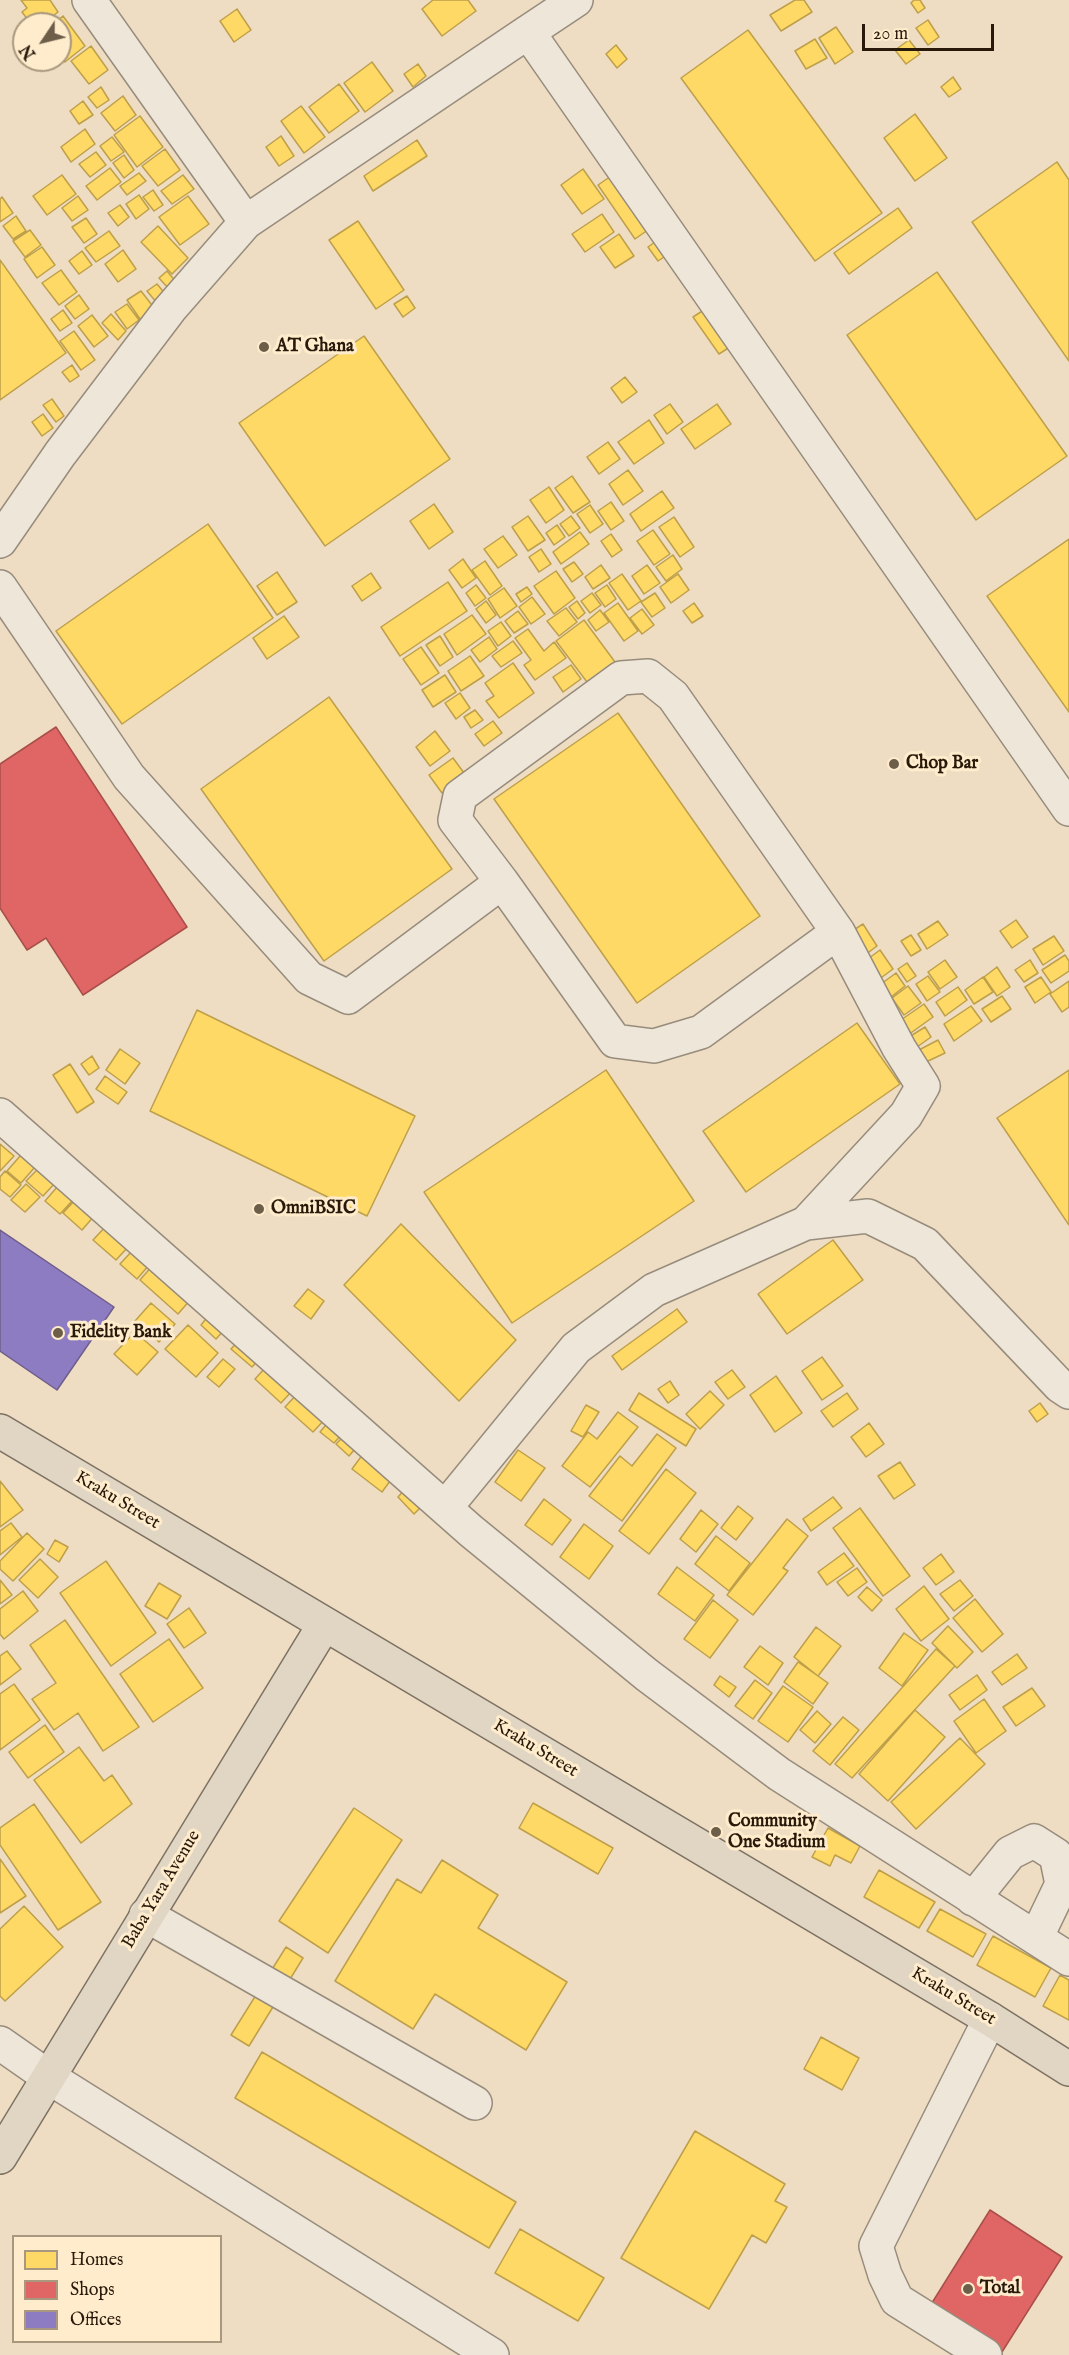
<!DOCTYPE html>
<html>
<head>
<meta charset="utf-8">
<style>
  body { margin:0 }
  #map { position:relative; width:1069px; height:2355px; overflow:hidden; background:#eeddc2; font-family:"IM FELL English",serif }
  canvas { display:block }
  .legend { position:absolute; left:12px; top:2235px; width:210px; height:108px; box-sizing:border-box; background:#ffeccc; border:2px solid #a9987e; margin:0; padding:8px 10px; list-style:none; font-size:18px; color:#28190a }
  .legend li { display:flex; align-items:center; gap:12px; height:30px }
  .legend b { width:30px; border:2px solid #a9987e }
  .north { position:absolute; left:12px; top:12px; width:60px; height:60px; box-sizing:border-box; background:#ffeccc; border:2px solid #a9987e; border-radius:50%; rotate:235deg; font-size:16px; font-weight:700; line-height:24px; text-align:center; color:#28190a }
  .north::after { content:''; display:block; margin:auto; width:21px; height:27px; background:#6d5e4a; clip-path:polygon(50% 0,100% 100%,50% 72%,0 100%) }
  .scale { position:absolute; left:862px; top:24px; width:132px; height:27px; box-sizing:border-box; border:3px solid #28190a; border-top:0; padding-left:8px; font-size:18px; line-height:21px; white-space:nowrap; color:#28190a; -webkit-text-stroke:4px #ffeccc; paint-order:stroke }
</style>
</head>
<body>
<div id="map">
<canvas width="1069" height="2355"></canvas>
<ul class="legend">
<li><b style="height:16px;background:#ffd966"></b>Homes</li>
<li><b style="height:16px;background:#e06666"></b>Shops</li>
<li><b style="height:16px;background:#8e7cc3"></b>Offices</li>
</ul>
<div class="north">N</div>
<div class="scale">20 m</div>
</div>
<script>
const g = document.querySelector('canvas').getContext('2d');
g.lineJoin = 'round';
function fillPath(path, color) {
  g.fillStyle = color;
  g.fill(path, 'evenodd');
}
function toPath(rows) {
  const path = new Path2D();
  for (const r of rows) {
    path.moveTo(r[0], r[1]);
    for (let i = 2; i < r.length; i += 2) path.lineTo(r[i], r[i + 1]);
  }
  return path;
}
function strokePath(path, color, width, dash) {
  g.strokeStyle = color;
  g.lineWidth = width;
  g.lineCap = dash ? 'butt' : 'round';
  g.setLineDash(dash || []);
  g.stroke(path);
}
function write(font, color, halo, rows, align = 'center') {
  g.font = font + ' "IM FELL English",serif';
  g.lineWidth = 6;
  g.setLineDash([]);
  g.textBaseline = 'middle';
  g.strokeStyle = halo;
  g.fillStyle = color;
  for (const [text, x, y, turn = 0] of rows) {
    g.save();
    g.translate(x, y);
    g.rotate((+turn || 0) * Math.PI / 180);
    g.textAlign = isNaN(turn) ? turn : align;
    if (halo) g.strokeText(text, 0, 0);
    g.fillText(text, 0, 0);
    g.restore();
  }
}
const homes = toPath([
  [21,0,50,0,58,12,43,24,31,24,22,12,27,8,21,0],
  [433,0,468,0,476,11,442,36,422,9,433,0],
  [795,0,804,0,812,12,781,31,770,15,795,0],
  [914,0,920,0,925,8,918,13,911,3,914,0],
  [237,9,251,30,234,42,220,21,237,9],
  [63,16,85,46,65,62,60,55,60,24,53,24,63,16],
  [928,20,939,37,928,45,916,28,928,20],
  [836,27,853,52,835,64,819,38,836,27],
  [748,30,882,213,815,261,681,78,748,30],
  [815,39,827,58,806,69,795,51,815,39],
  [909,40,920,54,906,64,895,50,909,40],
  [616,45,627,59,617,68,606,54,616,45],
  [91,46,108,70,89,84,71,61,91,46],
  [372,62,393,91,365,112,344,83,372,62],
  [418,64,426,76,413,87,404,74,418,64],
  [953,77,961,89,949,97,941,87,953,77],
  [339,84,359,111,329,133,309,107,339,84],
  [101,87,109,100,97,108,88,97,101,87],
  [123,96,136,115,115,131,101,113,123,96],
  [83,101,93,115,79,124,70,111,83,101],
  [301,106,325,137,304,153,281,121,301,106],
  [915,114,947,158,915,181,884,138,915,114],
  [140,116,163,147,137,167,114,135,140,116],
  [85,129,95,144,71,162,61,147,85,129],
  [281,136,294,156,279,166,266,147,281,136],
  [112,137,124,152,111,161,100,146,112,137],
  [417,140,427,156,373,191,364,176,417,140],
  [165,149,180,170,158,186,142,166,165,149],
  [96,152,106,165,90,177,79,164,96,152],
  [124,155,134,170,124,178,113,163,124,155],
  [1057,162,1069,180,1069,361,972,222,1057,162],
  [110,168,121,182,97,200,86,186,110,168],
  [583,169,604,199,582,214,561,185,583,169],
  [617,172,655,225,635,239,598,185,617,172],
  [139,173,146,181,127,195,120,186,139,173],
  [62,175,76,194,47,215,33,196,62,175],
  [183,175,194,189,172,204,161,191,183,175],
  [153,190,163,205,154,211,143,197,153,190],
  [139,195,149,209,136,219,126,204,139,195],
  [78,196,88,210,72,221,62,208,78,196],
  [188,196,209,224,180,245,159,217,188,196],
  [2,197,13,213,0,222,0,199,2,197],
  [120,205,129,217,118,226,108,213,120,205],
  [898,208,912,228,849,274,834,253,898,208],
  [602,214,614,232,585,252,572,234,602,214],
  [16,216,26,231,13,239,3,226,16,216],
  [86,218,97,234,84,243,72,227,86,218],
  [358,221,404,290,376,309,329,240,358,221],
  [158,226,188,258,172,274,141,242,158,226],
  [30,230,41,245,25,257,13,241,30,230],
  [109,231,120,246,96,262,85,248,109,231],
  [619,234,634,256,615,268,600,247,619,234],
  [662,237,673,251,658,261,648,247,662,237],
  [42,247,55,265,37,278,24,259,42,247],
  [123,250,136,269,118,282,105,264,123,250],
  [82,251,92,265,79,274,69,261,82,251],
  [0,260,66,353,0,400,0,260],
  [61,270,77,292,59,305,42,283,61,270],
  [167,271,176,282,169,289,159,278,167,271],
  [937,272,1067,456,976,520,847,335,937,272],
  [157,284,167,296,157,303,147,291,157,284],
  [141,291,155,309,140,319,127,300,141,291],
  [79,295,89,309,75,319,65,306,79,295],
  [407,296,415,308,403,317,394,304,407,296],
  [127,304,139,320,127,329,115,312,127,304],
  [710,306,736,343,719,354,693,317,710,306],
  [63,310,72,323,60,331,51,319,63,310],
  [111,314,126,331,118,340,102,323,111,314],
  [92,315,108,336,94,347,78,326,92,315],
  [74,331,95,360,81,370,60,341,74,331],
  [364,336,450,459,325,546,239,423,364,336],
  [72,365,79,376,70,382,62,372,72,365],
  [625,377,637,392,622,403,611,388,625,377],
  [52,399,64,416,56,422,43,405,52,399],
  [670,404,683,422,667,434,654,415,670,404],
  [717,404,731,424,695,449,681,429,717,404],
  [43,414,53,428,42,436,32,422,43,414],
  [649,420,664,443,634,464,618,442,649,420],
  [608,442,620,459,599,474,587,457,608,442],
  [628,470,643,491,623,505,609,484,628,470],
  [572,476,590,502,573,513,555,488,572,476],
  [549,487,564,510,546,523,530,500,549,487],
  [662,491,674,508,641,531,630,514,662,491],
  [611,502,624,521,611,530,598,511,611,502],
  [434,504,453,532,429,549,410,521,434,504],
  [590,505,603,524,590,533,577,514,590,505],
  [528,516,545,540,528,551,512,527,528,516],
  [571,516,580,528,569,536,560,524,571,516],
  [674,517,694,547,680,557,659,527,674,517],
  [208,524,273,618,122,724,56,631,208,524],
  [557,525,565,537,554,545,546,533,557,525],
  [653,530,670,554,654,565,637,541,653,530],
  [580,532,589,544,561,564,553,552,580,532],
  [611,534,622,550,612,557,601,541,611,534],
  [503,536,517,555,498,568,484,549,503,536],
  [1069,539,1069,712,987,596,1069,539],
  [541,549,551,564,539,572,529,557,541,549],
  [673,555,682,569,666,581,656,567,673,555],
  [463,559,476,578,462,588,449,570,463,559],
  [485,561,502,586,490,595,472,570,485,561],
  [574,562,583,574,572,582,563,569,574,562],
  [601,565,610,578,593,589,585,577,601,565],
  [647,565,660,583,644,594,632,576,647,565],
  [556,571,575,598,554,614,534,586,556,571],
  [277,572,297,602,277,615,257,586,277,572],
  [371,573,381,588,362,601,352,586,371,573],
  [622,574,641,601,628,610,609,583,622,574],
  [678,574,689,590,671,603,660,587,678,574],
  [448,582,467,611,400,656,381,627,448,582],
  [476,585,486,598,475,606,466,593,476,585],
  [607,585,616,599,605,607,595,593,607,585],
  [527,587,532,594,521,602,516,594,527,587],
  [504,588,517,606,500,618,488,599,504,588],
  [592,593,601,605,590,613,581,601,592,593],
  [655,593,665,608,652,617,641,602,655,593],
  [532,597,545,614,531,624,519,607,532,597],
  [486,601,496,615,486,623,476,609,486,601],
  [577,601,585,613,578,619,569,607,577,601],
  [618,603,638,631,624,641,604,613,618,603],
  [694,603,703,616,692,623,683,611,694,603],
  [566,608,577,622,559,636,547,621,566,608],
  [642,609,654,625,642,634,630,618,642,609],
  [600,610,609,622,596,631,588,620,600,610],
  [518,611,528,624,514,633,505,621,518,611],
  [472,615,486,634,457,655,444,634,472,615],
  [284,616,299,637,267,659,253,638,284,616],
  [584,620,615,662,587,682,556,641,584,620],
  [501,622,511,636,498,646,488,631,501,622],
  [528,629,544,651,554,642,566,658,535,680,524,665,531,660,515,638,528,629],
  [440,636,453,657,440,666,426,645,440,636],
  [489,637,497,649,480,662,471,650,489,637],
  [513,641,522,653,501,667,492,656,513,641],
  [421,647,439,673,421,685,403,659,421,647],
  [470,656,484,676,461,691,448,671,470,656],
  [513,663,534,693,499,718,486,701,494,696,485,683,513,663],
  [571,665,581,679,563,692,553,677,571,665],
  [445,675,456,692,433,707,422,690,445,675],
  [460,693,470,708,456,719,445,703,460,693],
  [329,697,452,869,324,961,201,789,329,697],
  [475,710,483,720,471,728,464,717,475,710],
  [618,713,760,916,637,1003,494,799,618,713],
  [493,721,502,733,484,746,475,734,493,721],
  [435,731,450,751,430,766,416,747,435,731],
  [453,758,467,777,442,793,429,775,453,758],
  [1016,920,1028,937,1012,948,1000,931,1016,920],
  [938,921,948,935,927,949,918,934,938,921],
  [863,924,877,946,861,958,846,935,863,924],
  [911,935,921,950,911,956,901,941,911,935],
  [1054,936,1064,951,1043,965,1033,949,1054,936],
  [880,950,893,969,878,980,865,961,880,950],
  [1065,955,1069,961,1069,971,1051,983,1042,970,1065,955],
  [945,960,957,977,940,989,928,972,945,960],
  [1030,960,1038,973,1024,982,1015,970,1030,960],
  [907,963,916,976,907,982,898,969,907,963],
  [997,967,1010,987,997,996,984,977,997,967],
  [896,973,905,986,891,997,881,984,896,973],
  [928,976,940,992,927,1001,916,984,928,976],
  [983,977,993,992,974,1004,965,990,983,977],
  [1041,977,1051,992,1035,1003,1025,987,1041,977],
  [1069,981,1069,1007,1062,1012,1050,994,1069,981],
  [908,986,921,1003,904,1015,892,998,908,986],
  [958,987,967,1000,945,1016,936,1002,958,987],
  [1002,996,1011,1009,991,1022,982,1009,1002,996],
  [924,1004,933,1017,908,1035,898,1022,924,1004],
  [971,1006,982,1021,954,1041,944,1024,971,1006],
  [197,1010,415,1116,367,1216,150,1111,197,1010],
  [857,1023,900,1084,746,1192,703,1131,857,1023],
  [925,1027,931,1037,917,1047,909,1037,925,1027],
  [938,1040,945,1053,924,1063,917,1051,938,1040],
  [120,1049,140,1063,125,1084,106,1070,120,1049],
  [92,1056,99,1068,89,1075,81,1064,92,1056],
  [70,1064,94,1102,77,1113,53,1075,70,1064],
  [606,1070,694,1201,512,1323,424,1192,606,1070],
  [1069,1070,1069,1225,997,1118,1069,1070],
  [105,1076,127,1092,118,1104,96,1089,105,1076],
  [0,1144,14,1156,0,1171,0,1144],
  [21,1155,35,1167,21,1183,7,1171,21,1155],
  [39,1168,55,1183,43,1196,26,1181,39,1168],
  [5,1171,21,1185,10,1197,0,1189,0,1177,5,1171],
  [26,1184,40,1197,25,1212,11,1200,26,1184],
  [58,1186,73,1200,60,1214,45,1201,58,1186],
  [76,1199,95,1215,82,1230,63,1213,76,1199],
  [401,1224,516,1340,459,1401,344,1285,401,1224],
  [107,1225,129,1246,116,1260,93,1240,107,1225],
  [833,1240,863,1280,787,1334,758,1294,833,1240],
  [133,1250,149,1265,137,1279,120,1264,133,1250],
  [153,1265,191,1299,178,1314,140,1280,153,1265],
  [308,1289,324,1301,311,1319,294,1306,308,1289],
  [151,1303,175,1324,159,1342,135,1321,151,1303],
  [677,1309,687,1322,622,1370,612,1356,677,1309],
  [209,1315,225,1329,216,1339,201,1325,209,1315],
  [188,1325,218,1353,196,1377,165,1349,188,1325],
  [135,1332,158,1352,137,1375,114,1354,135,1332],
  [244,1335,264,1354,252,1367,231,1349,244,1335],
  [822,1357,843,1386,822,1400,802,1371,822,1357],
  [223,1359,235,1369,219,1387,207,1377,223,1359],
  [266,1367,292,1391,281,1403,255,1379,266,1367],
  [732,1370,745,1387,728,1399,715,1382,732,1370],
  [776,1376,802,1413,775,1432,750,1395,776,1376],
  [670,1381,679,1395,668,1403,658,1389,670,1381],
  [710,1391,724,1405,700,1429,686,1414,710,1391],
  [299,1392,326,1418,313,1432,285,1407,299,1392],
  [639,1393,696,1429,686,1446,629,1410,639,1393],
  [847,1393,858,1409,833,1427,821,1411,847,1393],
  [1040,1403,1048,1414,1037,1422,1029,1411,1040,1403],
  [586,1405,599,1412,583,1437,571,1431,586,1405],
  [618,1412,638,1427,590,1487,562,1466,588,1432,597,1439,618,1412],
  [331,1419,345,1431,334,1443,320,1432,331,1419],
  [869,1423,884,1444,866,1457,851,1437,869,1423],
  [348,1432,360,1443,349,1456,336,1444,348,1432],
  [657,1434,676,1448,622,1521,589,1496,620,1456,632,1466,657,1434],
  [518,1450,545,1468,521,1501,495,1482,518,1450],
  [363,1454,393,1477,382,1492,352,1469,363,1454],
  [900,1462,915,1485,894,1499,878,1476,900,1462],
  [666,1469,696,1493,649,1554,619,1531,666,1469],
  [0,1481,23,1510,0,1527,0,1481],
  [407,1487,423,1505,414,1514,398,1497,407,1487],
  [833,1497,842,1508,811,1531,803,1519,833,1497],
  [544,1499,571,1520,552,1545,525,1525,544,1499],
  [738,1506,753,1518,736,1540,721,1528,738,1506],
  [860,1508,910,1576,883,1596,833,1528,860,1508],
  [701,1510,718,1524,696,1552,680,1539,701,1510],
  [787,1519,808,1536,783,1568,788,1571,753,1615,727,1595,787,1519],
  [11,1523,22,1537,0,1555,0,1531,11,1523],
  [584,1524,613,1546,589,1579,560,1557,584,1524],
  [27,1533,44,1549,13,1581,0,1569,0,1561,27,1533],
  [716,1536,750,1563,729,1591,695,1564,716,1536],
  [55,1540,68,1547,59,1562,47,1554,55,1540],
  [844,1553,854,1566,827,1585,818,1572,844,1553],
  [941,1554,954,1572,936,1585,923,1568,941,1554],
  [40,1559,58,1577,38,1598,19,1580,40,1559],
  [106,1561,156,1633,111,1666,60,1593,106,1561],
  [677,1567,714,1595,695,1621,658,1594,677,1567],
  [857,1568,867,1582,848,1596,837,1582,857,1568],
  [0,1580,12,1595,0,1604,0,1580],
  [960,1580,973,1596,954,1611,940,1594,960,1580],
  [159,1583,181,1596,167,1619,145,1606,159,1583],
  [924,1586,949,1619,921,1641,896,1609,924,1586],
  [867,1587,882,1600,872,1611,858,1597,867,1587],
  [23,1591,38,1611,4,1639,0,1634,0,1609,23,1591],
  [975,1599,1003,1634,982,1652,953,1618,975,1599],
  [713,1600,738,1620,710,1658,684,1639,713,1600],
  [189,1608,206,1633,184,1648,167,1624,189,1608],
  [65,1620,139,1727,103,1751,78,1713,54,1730,32,1699,56,1683,30,1645,65,1620],
  [948,1626,973,1652,957,1668,932,1643,948,1626],
  [816,1627,841,1646,818,1676,794,1657,816,1627],
  [904,1633,928,1650,902,1686,879,1668,904,1633],
  [169,1639,203,1688,153,1722,120,1674,169,1639],
  [760,1646,783,1663,768,1685,744,1667,760,1646],
  [936,1649,955,1666,852,1778,835,1764,936,1649],
  [7,1651,21,1669,0,1685,0,1656,7,1651],
  [1017,1654,1027,1668,1002,1685,992,1672,1017,1654],
  [798,1662,828,1683,813,1704,784,1682,798,1662],
  [977,1675,987,1690,960,1710,949,1695,977,1675],
  [720,1676,736,1687,729,1697,714,1685,720,1676],
  [755,1680,772,1693,753,1719,735,1706,755,1680],
  [14,1684,40,1720,0,1750,0,1694,14,1684],
  [783,1686,813,1707,788,1742,758,1721,783,1686],
  [1032,1688,1045,1706,1016,1726,1003,1707,1032,1688],
  [984,1699,1006,1731,976,1753,954,1721,984,1699],
  [915,1710,945,1737,888,1801,859,1774,915,1710],
  [817,1711,831,1724,815,1743,800,1730,817,1711],
  [843,1717,859,1730,830,1765,813,1751,843,1717],
  [45,1725,64,1752,28,1778,9,1752,45,1725],
  [960,1738,985,1764,916,1829,891,1802,960,1738],
  [79,1747,104,1781,112,1775,132,1804,81,1843,34,1780,79,1747],
  [533,1803,613,1848,598,1874,519,1828,533,1803],
  [34,1804,101,1902,58,1930,0,1845,0,1828,34,1804],
  [354,1808,402,1840,328,1953,279,1921,354,1808],
  [828,1828,860,1846,851,1863,835,1855,830,1866,812,1857,828,1828],
  [0,1859,26,1896,0,1913,0,1859],
  [442,1860,498,1895,478,1928,567,1982,526,2050,435,1994,413,2029,335,1981,397,1879,421,1893,442,1860],
  [879,1870,935,1902,919,1928,864,1897,879,1870],
  [24,1906,63,1947,5,2001,0,1996,0,1929,24,1906],
  [940,1909,986,1934,973,1957,927,1931,940,1909],
  [993,1936,1051,1968,1035,1997,977,1965,993,1936],
  [286,1947,303,1958,249,2046,231,2035,286,1947],
  [1060,1975,1069,1980,1069,2020,1043,2006,1060,1975],
  [821,2037,859,2058,842,2090,804,2069,821,2037],
  [262,2052,516,2202,489,2248,235,2098,262,2052],
  [695,2131,785,2184,775,2201,787,2207,766,2243,752,2235,709,2309,621,2258,695,2131],
  [520,2229,604,2278,578,2321,495,2273,520,2229]
]);
fillPath(homes, '#ffd966');
strokePath(homes, '#be9f4a', 1.5);
const shops = toPath([
  [56,727,187,927,83,995,46,938,27,950,0,908,0,764,56,727],
  [990,2210,1062,2257,1002,2352,930,2306,990,2210]
]);
fillPath(shops, '#e06666');
strokePath(shops, '#a94f4a', 1.5);
const offices = toPath([
  [0,1230,114,1307,57,1390,0,1351,0,1230]
]);
fillPath(offices, '#8e7cc3');
strokePath(offices, '#6f5e8c', 1.5);
const minor = toPath([
  [89,0,246,222],
  [528,32,576,0],
  [0,541,60,454,170,309,246,222,528,32,1069,809],
  [0,587,129,777,309,978,348,997,502,882],
  [0,1115,471,1531,647,1675,779,1774,1069,1959],
  [806,1223,906,1115,923,1086,899,1048,838,932,673,696,648,676,621,678,460,796,455,820,502,882,615,1041,654,1046,701,1032,838,932],
  [445,1508,576,1348,654,1290,806,1223,868,1216,925,1244,1060,1386,1069,1392],
  [973,1899,1010,1853,1034,1841,1056,1855,1062,1884,1036,1938],
  [146,1915,475,2103],
  [0,2043,50,2078,492,2355],
  [985,2355,897,2300,885,2275,876,2246,990,2019]
]);
const major = toPath([
  [0,1431,990,2019,1069,2069],
  [0,2157,324,1625]
]);
strokePath(minor, '#978c7c', 36);
strokePath(major, '#7c7162', 36);
strokePath(minor, '#eee6d9', 33);
strokePath(major, '#e1d6c4', 33);
for (const [x, y, r, color] of [
  [264,347,6,"#6d5e4a"],
  [894,764,6,"#6d5e4a"],
  [259,1209,6,"#6d5e4a"],
  [58,1333,6,"#6d5e4a"],
  [716,1832,6,"#6d5e4a"],
  [968,2289,6,"#6d5e4a"]
]) {
  const dot = new Path2D();
  dot.arc(x, y, r, 0, 2 * Math.PI);
  g.fillStyle = color;
  g.fill(dot);
  strokePath(dot, '#ffeccc', 2);
}
write('bold 18px', '#28190a', '#ffeccc', [
  ["AT Ghana",276,347],
  ["Chop Bar",906,764],
  ["OmniBSIC",271,1209],
  ["Fidelity Bank",70,1333],
  ["Community",728,1822],
  ["One Stadium",728,1843],
  ["Total",980,2289]
], 'left');
write('18px', '#28190a', '#ffeccc', [
  ["Kraku Street",117,1501,31],
  ["Kraku Street",535,1749,31],
  ["Baba Yara Avenue",162,1890,-59],
  ["Kraku Street",953,1997,31]
]);
</script>
</body>
</html>
